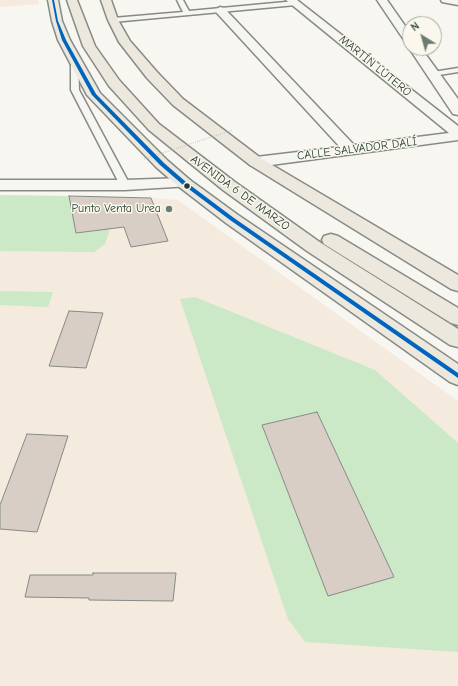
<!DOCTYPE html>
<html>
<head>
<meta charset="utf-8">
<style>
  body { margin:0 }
  #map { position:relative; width:458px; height:686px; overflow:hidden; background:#f8f6f0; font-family:"Comic Neue",sans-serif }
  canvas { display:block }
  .north { position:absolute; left:402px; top:16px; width:40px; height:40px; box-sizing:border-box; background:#fbf7ec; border:1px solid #a3ada2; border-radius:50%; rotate:323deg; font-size:11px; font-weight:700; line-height:16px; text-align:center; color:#1f3d34 }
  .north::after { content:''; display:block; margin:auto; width:14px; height:18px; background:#6b7e76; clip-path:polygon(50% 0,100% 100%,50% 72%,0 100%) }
</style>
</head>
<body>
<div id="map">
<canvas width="458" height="686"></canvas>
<div class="north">N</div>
</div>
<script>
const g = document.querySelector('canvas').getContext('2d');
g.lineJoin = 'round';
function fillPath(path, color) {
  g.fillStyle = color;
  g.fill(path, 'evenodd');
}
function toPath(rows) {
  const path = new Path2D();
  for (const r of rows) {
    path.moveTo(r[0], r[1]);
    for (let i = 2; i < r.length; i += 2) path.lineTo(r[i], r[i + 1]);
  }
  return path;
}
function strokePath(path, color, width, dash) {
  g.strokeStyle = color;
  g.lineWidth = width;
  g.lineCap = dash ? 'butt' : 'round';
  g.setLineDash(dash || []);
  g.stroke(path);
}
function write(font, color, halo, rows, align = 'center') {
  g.font = font + ' "Comic Neue",sans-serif';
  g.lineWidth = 3;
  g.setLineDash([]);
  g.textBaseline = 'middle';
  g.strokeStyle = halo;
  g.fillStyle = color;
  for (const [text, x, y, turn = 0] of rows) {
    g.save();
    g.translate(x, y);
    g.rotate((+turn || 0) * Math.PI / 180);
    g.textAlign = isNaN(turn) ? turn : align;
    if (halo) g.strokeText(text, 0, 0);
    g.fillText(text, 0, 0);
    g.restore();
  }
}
fillPath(toPath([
  [0,0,38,0,39,4,0,7],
  [0,195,151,198,178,200,458,401,458,686,0,686]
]), '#f4eade');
fillPath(toPath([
  [0,195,69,196,76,233,110,229,105,244,94,252,0,251],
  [0,291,53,292,48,307,0,305],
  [195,297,375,370,458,443,458,652,305,642,288,619,180,299],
  [317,413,394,576,328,596,262,426]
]), '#cbe9c6');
const building = toPath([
  [69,196,151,198,168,241,131,247,124,227,76,233,69,196],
  [69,311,103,313,86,368,49,366,69,311],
  [317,412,394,577,328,596,262,425,317,412],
  [27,434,68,436,37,532,0,529,0,505,27,434],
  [93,573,176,573,173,601,89,600,89,598,25,597,30,575,93,575,93,573]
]);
fillPath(building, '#d9cec6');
strokePath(building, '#868b86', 1);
const lane = toPath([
  [177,0,183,0,189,11,296,1,299,3,296,5,113,22,110,20,113,18,183,12,177,0],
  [71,58,74,58,78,60,79,90,130,185,128,187,122,187,120,185,71,90,71,58],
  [458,68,458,72,433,76,429,74,433,72,458,68]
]);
const street = toPath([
  [286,0,297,0,458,126,458,140,256,167,250,165,248,162,250,159,256,157,340,147,216,12,215,10,220,7,224,8,354,145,449,133,286,0],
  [377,0,387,0,410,33,410,44,406,43,377,0],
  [410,47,410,48,421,48,458,99,458,115,453,114,409,48,410,47],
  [184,178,190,180,192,183,190,186,125,190,0,190,0,180,125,180,184,178]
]);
const secondary = toPath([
  [441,0,458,0,458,5,442,2,441,0]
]);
const primary = toPath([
  [48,0,58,0,62,21,70,40,100,93,168,161,190,180,238,215,458,364,458,385,450,382,226,223,178,186,156,167,87,95,58,40,52,21,48,0],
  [101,0,111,0,118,20,130,41,157,72,183,99,262,159,458,275,458,291,451,289,250,165,173,105,147,78,119,42,108,20,101,0]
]);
const highway = toPath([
  [67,0,77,0,95,46,119,80,159,124,235,182,321,243,458,329,458,347,450,345,307,251,223,190,149,130,109,86,83,46,67,0],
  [331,234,338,236,458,308,458,325,451,323,324,244,322,240,324,236,331,234]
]);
strokePath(lane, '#868b86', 3);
strokePath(street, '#868b86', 3);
strokePath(secondary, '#868b86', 3);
strokePath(primary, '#868b86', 3);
strokePath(highway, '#868b86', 3);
fillPath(lane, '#f6f5f1');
fillPath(street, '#f6f5f1');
fillPath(secondary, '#f6f5f1');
fillPath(primary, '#ece8dd');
fillPath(highway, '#ece8dd');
strokePath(toPath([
  [144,159,233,130]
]), '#b2b5b1', 1.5, [0.5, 1.5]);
fillPath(toPath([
  [52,0,54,0,58,21,66,40,96,94,164,163,186,182,234,218,458,373,458,378,230,220,182,184,160,165,92,95,62,40,56,21,52,0]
]), '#0065bd');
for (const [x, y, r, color] of [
  [187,186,3.5,"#1f3d34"],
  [169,209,4,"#6b7e76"]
]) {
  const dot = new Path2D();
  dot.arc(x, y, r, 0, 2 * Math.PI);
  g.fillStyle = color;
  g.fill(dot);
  strokePath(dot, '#fbf7ec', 1.5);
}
write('12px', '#1f3d34', '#fbf7ec', [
  ["MARTÍN LUTERO",375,66,39],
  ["CALLE SALVADOR DALÍ",357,149,-7],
  ["AVENIDA 6 DE MARZO",240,193,36]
]);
write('12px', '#1f3d34', '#fbf7ec', [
  ["Punto Venta Urea",161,209]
], 'right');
</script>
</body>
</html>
